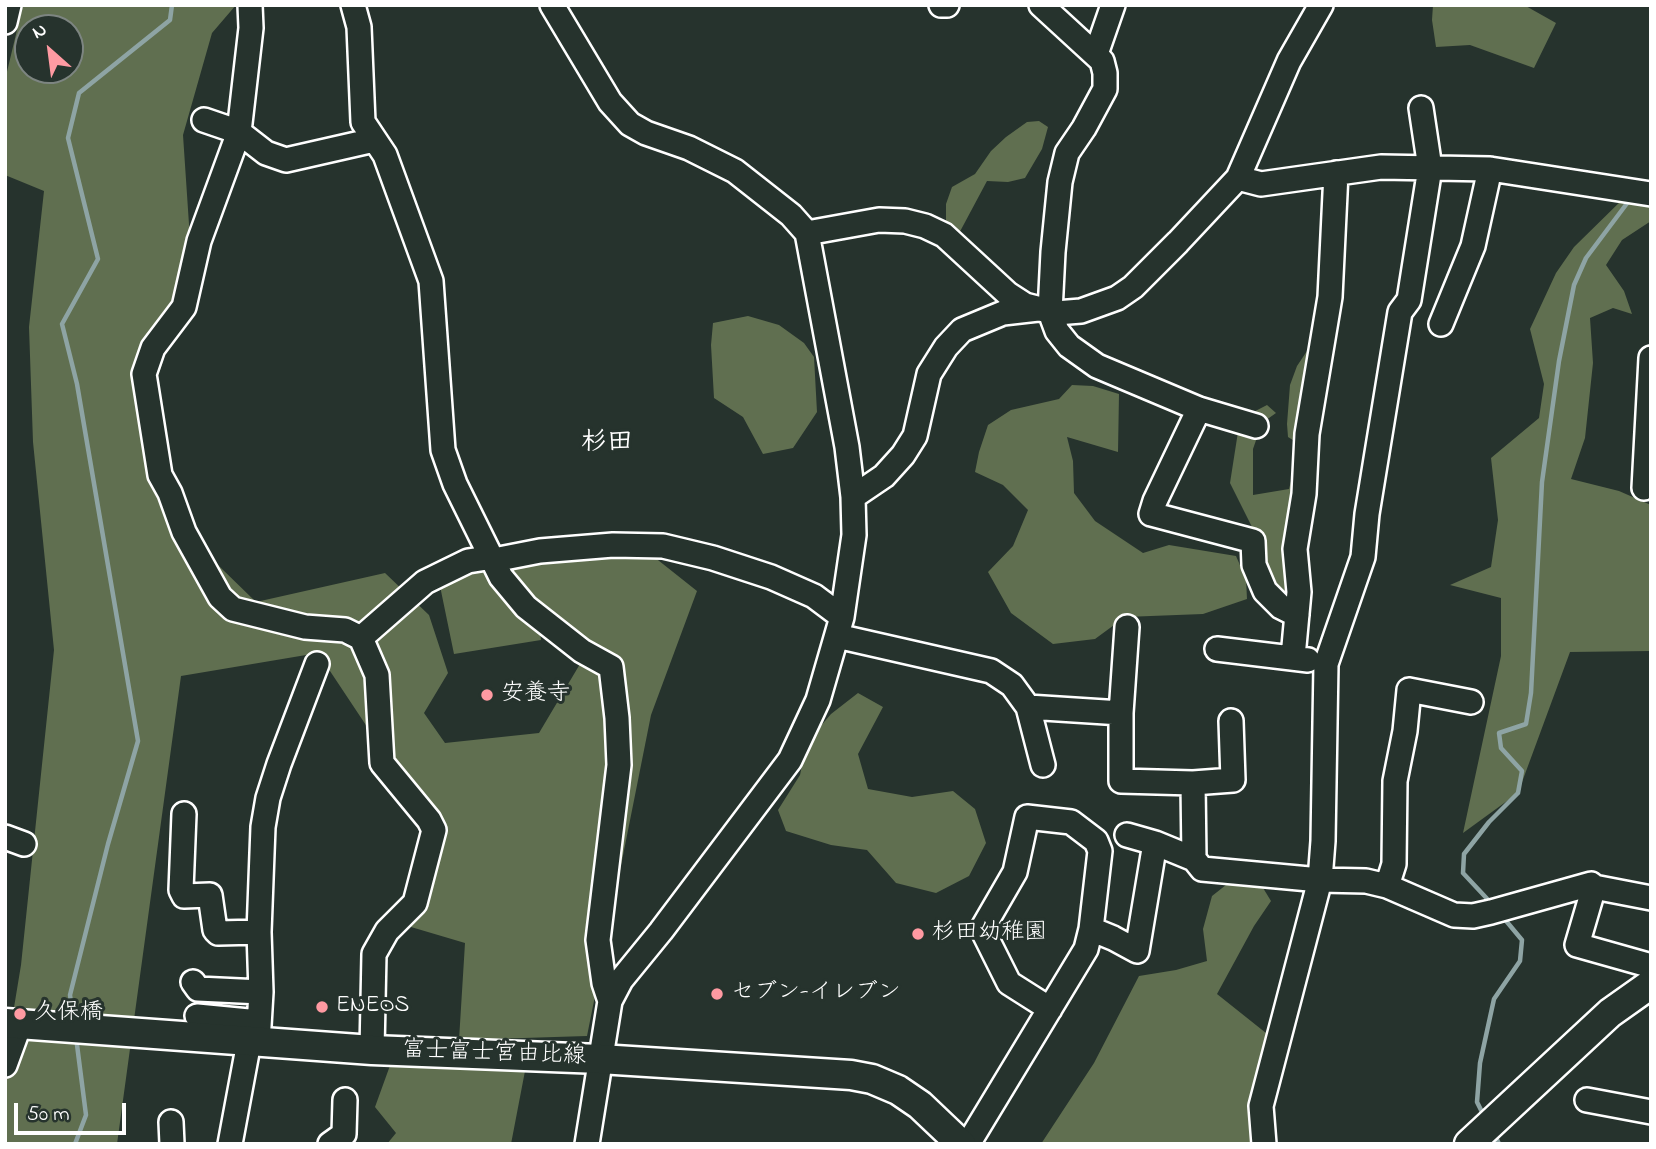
<!DOCTYPE html>
<html>
<head>
<meta charset="utf-8">
<style>
  body { margin:0 }
  #map { position:relative; width:1656px; height:1149px; overflow:hidden; background:#26332d; font-family:"Indie Flower",sans-serif }
  canvas { display:block }
  .frame { position:absolute; inset:0; border:7px solid #fff; pointer-events:none }
  .north { position:absolute; left:14px; top:14px; width:70px; height:70px; box-sizing:border-box; background:#26332d; border:2px solid #7d8581; border-radius:50%; rotate:332deg; font-size:19px; font-weight:700; line-height:28px; text-align:center; color:#fff }
  .north::after { content:''; display:block; margin:auto; width:24px; height:32px; background:#ff9aa2; clip-path:polygon(50% 0,100% 100%,50% 72%,0 100%) }
  .scale { position:absolute; left:14px; top:1103px; width:112px; height:32px; box-sizing:border-box; border:4px solid #fff; border-top:0; padding-left:9px; font-size:21px; line-height:24px; white-space:nowrap; color:#fff; -webkit-text-stroke:5px #26332d; paint-order:stroke }
</style>
</head>
<body>
<div id="map">
<canvas width="1656" height="1149"></canvas>
<div class="frame"></div>
<div class="north">N</div>
<div class="scale">50 m</div>
</div>
<script>
const g = document.querySelector('canvas').getContext('2d');
g.lineJoin = 'round';
function fillPath(path, color) {
  g.fillStyle = color;
  g.fill(path, 'evenodd');
}
function toPath(rows) {
  const path = new Path2D();
  for (const r of rows) {
    path.moveTo(r[0], r[1]);
    for (let i = 2; i < r.length; i += 2) path.lineTo(r[i], r[i + 1]);
  }
  return path;
}
function strokePath(path, color, width, dash) {
  g.strokeStyle = color;
  g.lineWidth = width;
  g.lineCap = dash ? 'butt' : 'round';
  g.setLineDash(dash || []);
  g.stroke(path);
}
function write(font, color, halo, rows, align = 'center') {
  g.font = font + ' "Indie Flower","Klee One",sans-serif';
  g.lineWidth = 6;
  g.setLineDash([]);
  g.textBaseline = 'middle';
  g.strokeStyle = halo;
  g.fillStyle = color;
  for (const [text, x, y, turn = 0] of rows) {
    g.save();
    g.translate(x, y);
    g.rotate((+turn || 0) * Math.PI / 180);
    g.textAlign = isNaN(turn) ? turn : align;
    if (halo) g.strokeText(text, 0, 0);
    g.fillText(text, 0, 0);
    g.restore();
  }
}
fillPath(toPath([
  [23,5,236,5,212,33,183,135,192,269,154,389,184,532,256,602,385,573,429,615,448,673,424,713,445,743,539,733,580,664,512,568,639,545,697,591,651,715,587,1036,459,1040,465,943,411,927,429,833,429,820,318,653,181,676,117,1144,5,1144,5,1062,21,965,54,650,33,442,29,327,44,191,5,175,5,80],
  [28,28,70,28,70,70,28,70],
  [1433,5,1524,5,1556,23,1534,68,1470,45,1436,47,1432,20],
  [1039,121,1048,127,1042,149,1025,178,1008,182,987,181,956,239,946,226,946,204,952,187,975,174,991,151,1006,137,1027,122],
  [1627,195,1651,201,1651,221,1622,240,1606,265,1624,291,1632,314,1613,308,1590,318,1593,363,1585,438,1571,479,1619,491,1651,505,1651,651,1570,652,1518,793,1463,833,1501,656,1501,598,1450,585,1491,567,1498,520,1491,458,1539,418,1544,384,1530,329,1556,273,1574,247],
  [748,316,779,325,804,343,814,357,817,412,793,448,763,454,743,417,714,398,711,345,713,323],
  [1309,348,1320,363,1296,594,1286,601,1254,558,1264,535,1252,527,1230,483,1240,419,1267,405,1276,413,1262,423,1253,449,1253,495,1289,489,1296,462,1296,442,1288,437,1287,424,1290,385,1297,366],
  [1072,385,1093,386,1119,394,1118,452,1067,437,1073,461,1074,493,1095,521,1143,553,1169,545,1236,556,1246,579,1247,599,1203,614,1125,617,1095,639,1053,644,1011,613,988,572,1013,546,1028,510,1003,485,975,472,979,452,988,425,1011,410,1059,399],
  [493,557,539,622,541,640,454,654,440,586],
  [858,693,883,707,858,754,868,789,912,797,953,791,975,809,986,843,969,876,936,893,896,883,867,850,831,845,786,831,778,810,800,775,807,742,831,714],
  [1231,881,1260,883,1271,901,1254,926,1217,994,1271,1037,1253,1100,1251,1144,1041,1144,1094,1063,1139,976,1176,970,1207,961,1203,929,1212,896],
  [485,1059,525,1071,511,1144,387,1144,396,1133,375,1107,392,1060]
]), '#606f50');
strokePath(toPath([
  [1492,904,1463,873,1464,854,1489,822,1518,793,1522,771,1501,748,1499,733,1526,724,1531,693,1542,482,1559,361,1574,285,1586,258,1631,198],
  [73,1018,70,995,108,844,138,741,77,384,62,324,98,259,68,138,79,93,170,20,172,5],
  [1484,1116,1477,1102,1480,1063,1494,999,1520,961,1522,940,1502,916],
  [1494,1133,1499,1144],
  [75,1144,86,1115,76,1037]
]), '#8ea4a4', 4.5);
const minor = toPath([
  [250,5,251,28,239,132,199,241,184,307,153,348,144,374,160,475,170,493,184,532,220,597,233,609,305,627,345,630,361,638,425,582,468,561,493,557],
  [353,5,359,27,363,122,385,155,431,281,443,450,455,484,501,577,526,607,582,651,611,667,617,718,619,765,598,940,604,983,610,1001],
  [552,5,610,102,630,124,646,133,689,148,735,171,791,215,807,233,847,447,853,497,854,535,842,617,818,700,790,760,661,931,621,980,610,1001,587,1144],
  [941,5,947,5],
  [1041,5,1102,61,1105,73,1105,89,1084,128,1067,153,1060,182,1053,252,1050,312,1057,331,1069,346,1097,366,1199,409,1256,426],
  [5,22,9,5],
  [1096,54,1113,5],
  [204,120,239,132,266,153,286,160,374,140],
  [1238,178,1289,61,1321,5],
  [807,233,879,220,905,221,925,226,944,235,1008,294,1025,305,1056,313,1081,311,1117,298,1133,287,1178,242,1238,178,1261,184,1381,167,1490,169,1651,194],
  [1441,324,1473,246,1490,169],
  [1199,409,1155,501,1151,514,1253,541,1254,565,1265,591,1281,607,1297,615],
  [1644,488,1651,358],
  [853,497,884,476,903,455,915,436,929,374,946,347,962,330,1003,313,1038,309],
  [494,560,540,551,613,545,663,546,713,558,771,577,814,596,842,617],
  [1127,627,1121,713,1121,781,1193,783,1233,780,1231,721],
  [837,636,991,671,1012,685,1028,707,1043,765],
  [361,638,377,675,382,763,429,820,434,830,415,903,387,931,374,954,372,1050],
  [1217,649,1308,660],
  [1293,657,1299,592,1295,549,1304,494,1307,434,1330,297,1336,173],
  [1028,707,1121,713],
  [1193,783,1194,859],
  [184,814,181,890,184,896,210,895,215,930,218,933,259,932],
  [1127,835,1155,843,1194,859,1202,869,1320,880,1366,881,1387,886,1454,915,1473,916,1491,912,1591,884,1594,887,1651,898],
  [5,837,24,844],
  [1387,886,1394,864,1395,781,1405,731,1409,690,1471,702],
  [1594,887,1577,945,1648,965,1651,971],
  [1091,929,1113,938,1137,951,1155,843],
  [193,982,198,989,261,992],
  [197,1016,259,1022],
  [258,1043,261,992,259,932,263,827,268,798,279,764,317,664],
  [5,1065,20,1024],
  [1587,1100,1651,1112],
  [171,1122,172,1144],
  [230,1144,249,1042],
  [330,1144,344,1134,345,1100],
  [968,1144,1086,949,1091,929,1100,851,1096,841,1071,822,1027,817,1015,872,982,929,1009,983,1050,1009],
  [1264,1144,1261,1106,1320,880,1323,841,1326,664,1363,557,1367,514,1400,312,1409,300,1430,168,1421,108]
]);
const major = toPath([
  [5,1023,372,1050,600,1059,851,1075,872,1079,898,1090,920,1105,961,1144],
  [1469,1144,1610,1013,1651,984]
]);
strokePath(minor, '#fff', 28);
strokePath(major, '#fff', 33);
strokePath(minor, '#26332d', 23);
strokePath(major, '#26332d', 28);
for (const [x, y, r, color] of [
  [487,695,7,"#ff9aa2"],
  [918,934,7,"#ff9aa2"],
  [717,994,7,"#ff9aa2"],
  [322,1007,7,"#ff9aa2"],
  [20,1014,7,"#ff9aa2"]
]) {
  const dot = new Path2D();
  dot.arc(x, y, r, 0, 2 * Math.PI);
  g.fillStyle = color;
  g.fill(dot);
  strokePath(dot, '#26332d', 2.5);
}
write('23px', '#fff', '#26332d', [
  ["安養寺",501,695],
  ["杉田幼稚園",932,934],
  ["セブン-イレブン",731,994],
  ["ENEOS",336,1007],
  ["久保橋",34,1014]
], 'left');
write('23px', '#fff', '#26332d', [
  ["富士富士宮由比線",494,1055,2]
]);
write('bold 26px', '#fff', '#26332d', [
  ["杉田",607,445]
]);
</script>
</body>
</html>
